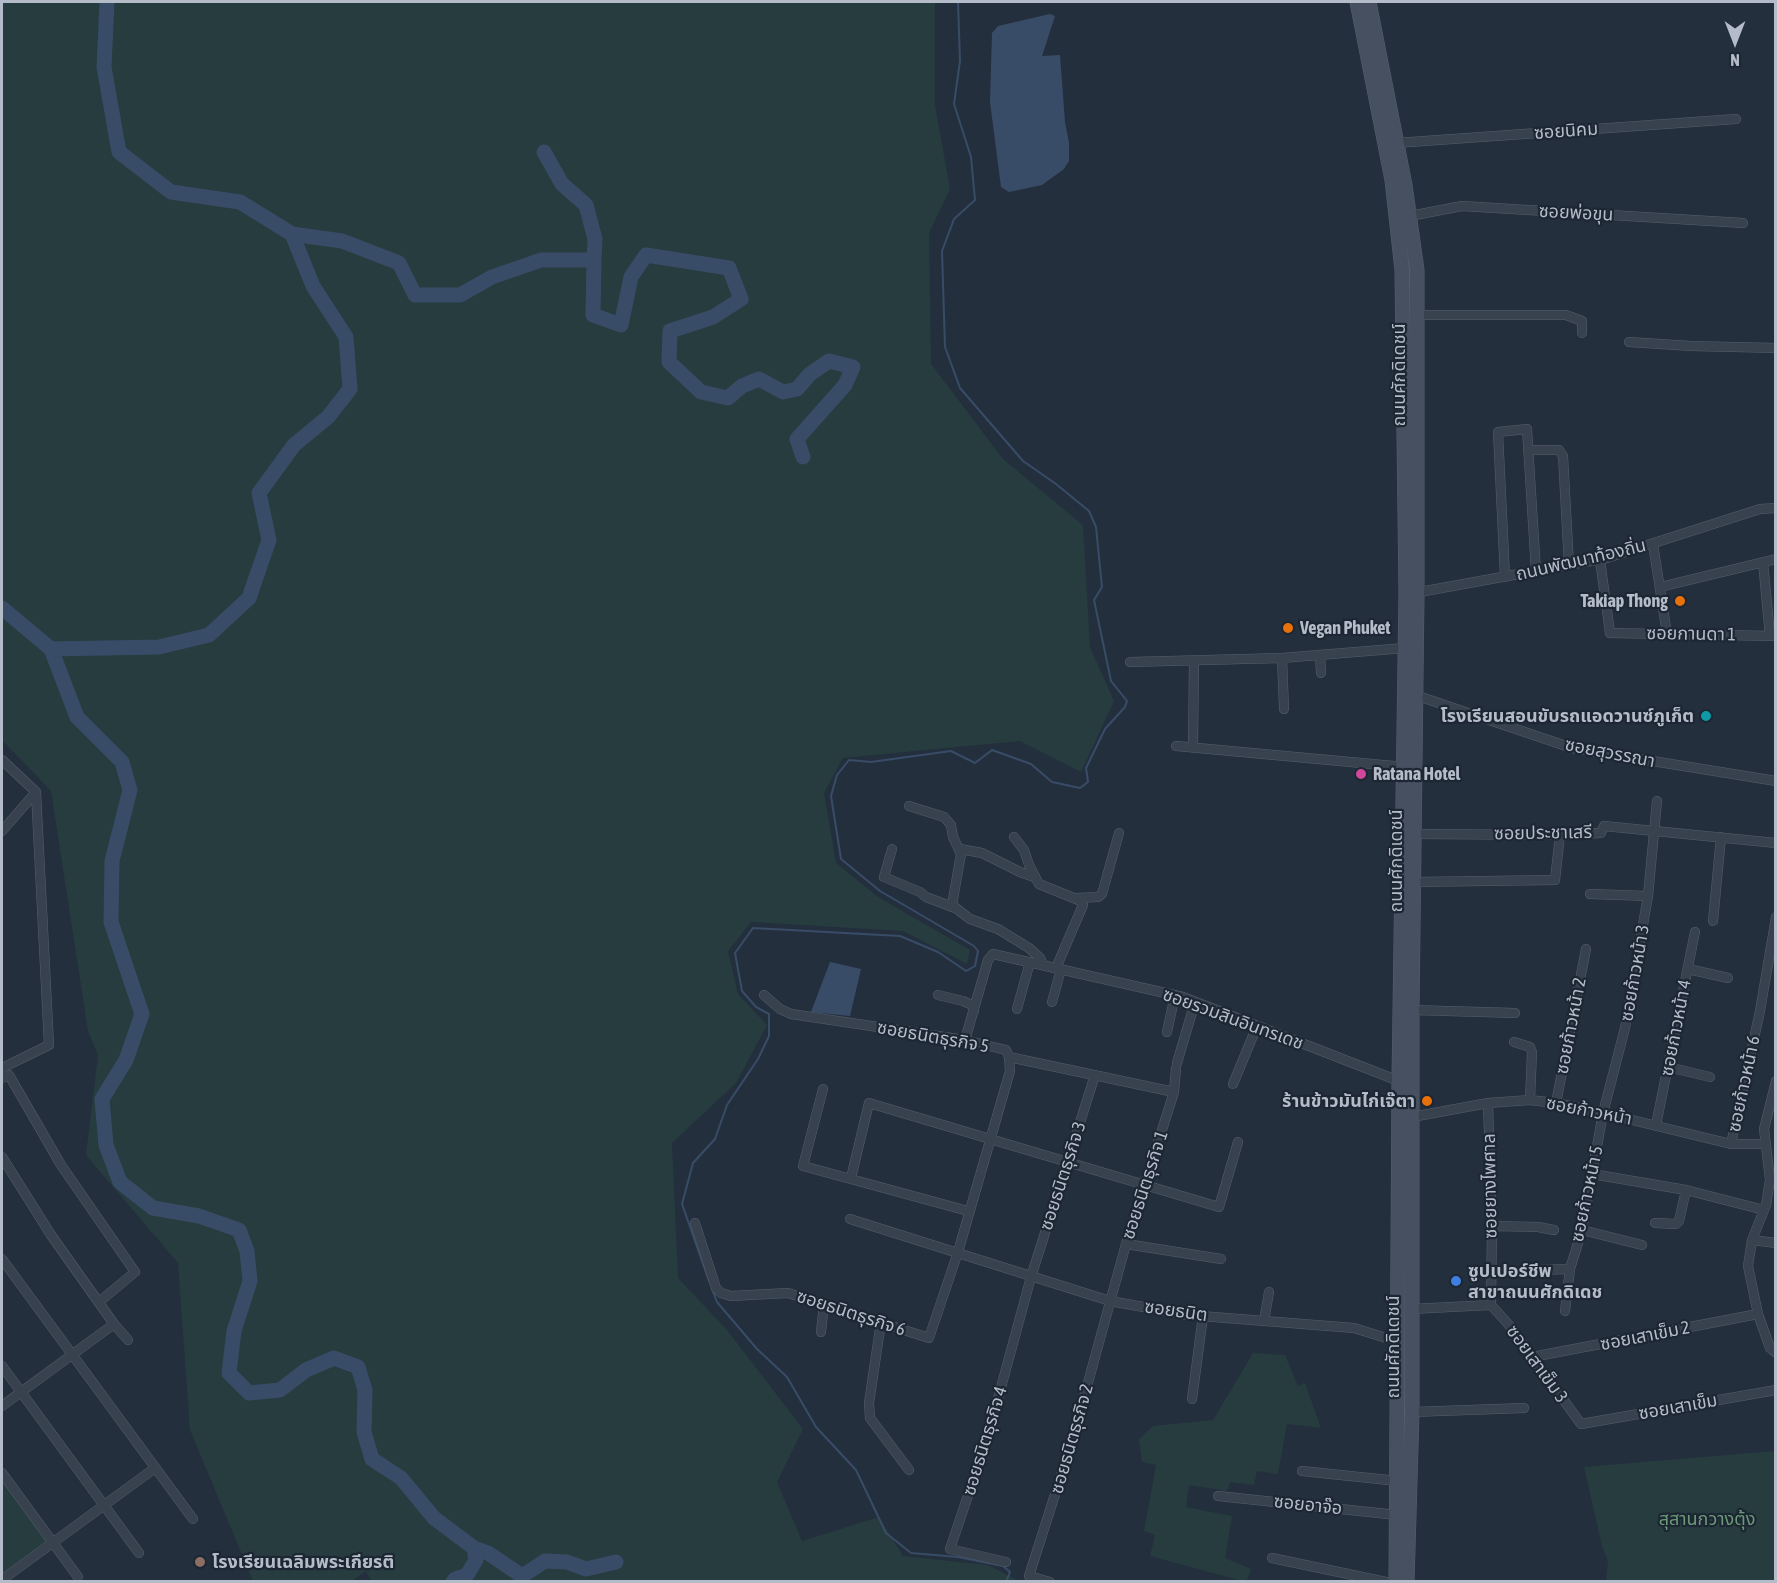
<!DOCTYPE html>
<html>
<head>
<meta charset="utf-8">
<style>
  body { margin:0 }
  #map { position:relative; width:1777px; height:1583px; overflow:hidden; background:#242f3e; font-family:"Asap Condensed",sans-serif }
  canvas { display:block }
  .frame { position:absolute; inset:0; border:3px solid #b4bcc9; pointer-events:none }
  .north { position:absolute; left:1705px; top:12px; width:60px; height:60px; -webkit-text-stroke:4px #1d2633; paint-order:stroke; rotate:180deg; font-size:16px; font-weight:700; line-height:24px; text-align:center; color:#b4bcc9 }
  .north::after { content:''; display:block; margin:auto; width:21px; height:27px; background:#b4bcc9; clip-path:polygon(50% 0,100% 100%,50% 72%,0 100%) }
</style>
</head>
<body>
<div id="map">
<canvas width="1777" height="1583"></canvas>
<div class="frame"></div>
<div class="north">N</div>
</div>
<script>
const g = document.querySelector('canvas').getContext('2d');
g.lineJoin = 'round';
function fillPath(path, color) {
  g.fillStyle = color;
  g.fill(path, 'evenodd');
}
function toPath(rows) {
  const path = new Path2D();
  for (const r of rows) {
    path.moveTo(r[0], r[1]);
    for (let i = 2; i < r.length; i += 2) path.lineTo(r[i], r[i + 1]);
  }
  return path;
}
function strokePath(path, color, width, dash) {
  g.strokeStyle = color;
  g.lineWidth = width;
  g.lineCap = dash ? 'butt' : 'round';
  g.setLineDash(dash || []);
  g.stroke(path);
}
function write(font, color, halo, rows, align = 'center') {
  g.font = font + ' "Asap Condensed","Noto Sans Thai",sans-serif';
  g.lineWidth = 4.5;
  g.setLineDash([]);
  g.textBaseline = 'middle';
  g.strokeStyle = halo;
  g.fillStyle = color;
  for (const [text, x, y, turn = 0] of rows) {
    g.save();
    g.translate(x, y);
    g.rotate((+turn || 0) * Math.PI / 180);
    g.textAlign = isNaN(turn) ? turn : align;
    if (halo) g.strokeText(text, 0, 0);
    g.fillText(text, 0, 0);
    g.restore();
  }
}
fillPath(toPath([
  [2,2,935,2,935,105,950,189,929,233,931,364,1003,459,1083,525,1090,647,1114,701,1081,772,1020,741,843,758,824,793,836,863,878,897,970,950,967,964,903,931,751,922,728,951,738,994,767,1025,736,1083,672,1143,678,1278,727,1330,803,1429,777,1482,802,1541,879,1517,903,1556,988,1565,1017,1580,1016,1581,372,1582,366,1571,352,1581,253,1581,190,1430,178,1263,86,1155,98,1055,88,1031,51,791,2,740],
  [1253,1353,1285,1355,1298,1386,1305,1383,1321,1428,1287,1424,1278,1474,1257,1471,1254,1485,1230,1482,1227,1491,1189,1485,1186,1507,1232,1516,1225,1558,1251,1569,1246,1582,1150,1556,1155,1535,1144,1531,1156,1465,1142,1462,1139,1439,1153,1426,1213,1420],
  [1775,1451,1775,1581,1606,1581,1608,1561,1602,1546,1584,1467],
  [2,1480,48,1543,4,1574,2,1570]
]), '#263c3f');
fillPath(toPath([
  [1050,14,1055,16,1042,56,1060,55,1065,122,1069,143,1069,161,1064,169,1042,185,1009,192,1001,187,990,102,992,33,998,26],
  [830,962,861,969,850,1016,811,1012]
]), '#394c67');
strokePath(toPath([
  [709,1281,682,1204,693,1163,715,1139,727,1105,758,1059,769,1036,769,1014,756,1007,742,991,735,953,753,928,900,936,938,952,966,971,975,966,978,951,974,946,880,891,841,859,831,796,837,775,849,760,871,762,951,751,975,763,992,750,1031,764,1052,782,1080,788,1088,782,1086,768,1105,729,1125,707,1127,701,1111,681,1094,600,1102,587,1096,527,1089,511,1056,484,1023,461,960,388,945,347,942,251,954,219,975,200,971,157,954,104,960,61,958,2],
  [712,1289,717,1302,757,1349,787,1377,816,1427,856,1470,886,1533,911,1553,958,1557,1003,1566,1010,1572,1006,1582]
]), '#394c67', 2);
strokePath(toPath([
  [107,2,104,67,119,152,171,192,240,202,292,234,342,241,399,263,415,295,460,295,492,277,541,260,594,260,593,315,621,325,631,277,646,255,729,268,741,299,713,317,670,331,669,362,701,392,728,398,742,386,759,379,783,392,797,389,810,374,829,361,853,367,845,385,797,439,803,457],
  [544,152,562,184,586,205,595,239,594,260],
  [2,608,51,649,77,717,122,762,130,790,112,861,111,922,142,1014,126,1060,102,1099,106,1145,120,1182,153,1208,199,1216,239,1230,247,1251,250,1281,234,1331,229,1373,249,1393,280,1390,306,1370,334,1358,358,1367,365,1390,364,1432,372,1459,401,1478,434,1518,474,1548,476,1560,467,1575,455,1579,453,1582],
  [51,649,159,647,209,635,249,598,269,540,259,493,294,445,328,417,350,389,346,337,313,286,292,234],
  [474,1548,488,1553,522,1576,545,1561,567,1562,586,1569,616,1562]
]), '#394c67', 15);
const minor = toPath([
  [1396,143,1736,119],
  [1410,216,1462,206,1743,223],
  [1417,315,1566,315,1582,321,1582,333],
  [1629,342,1691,346,1776,348],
  [1528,450,1559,450,1563,456,1569,565],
  [1653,544,1667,634],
  [1600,560,1610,633,1776,636],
  [1763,562,1770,636],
  [1505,577,1498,432,1527,429,1536,571],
  [1660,587,1776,559],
  [1414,593,1607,558,1760,509,1776,508],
  [1320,655,1321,673],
  [1282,658,1284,709],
  [1130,662,1282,658,1405,648],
  [1415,695,1572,748,1776,781],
  [1176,746,1405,767],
  [1193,748,1194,661],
  [2,760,36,792,49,1045,2,1068],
  [909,806,944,817,951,825,953,837,961,854,952,905,970,919,998,929,1029,948,1040,958,1043,965],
  [2,831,36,792],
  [1414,834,1560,835,1601,833,1604,826,1776,843],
  [1014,837,1024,850,1029,865,1039,884,1081,901,1083,905,1056,968],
  [892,849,884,877,920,892,926,897,955,908],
  [960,849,982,853,1020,872,1034,877],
  [1413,882,1555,880,1560,835],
  [1590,894,1648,896],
  [1076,898,1098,897,1102,894,1119,833],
  [1713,921,1721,837],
  [1688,969,1728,978],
  [938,995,963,1001,974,1006,974,1011],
  [1052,1002,1061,969],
  [1017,1009,1030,962],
  [1412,1010,1515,1013],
  [1167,1032,1175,995],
  [965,1040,988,960,993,954,1183,997,1399,1081],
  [1514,1042,1530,1047,1532,1052,1530,1100],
  [1009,1057,1174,1092],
  [1177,1063,1195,1002],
  [1668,1067,1710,1077],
  [2,1078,9,1075,61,1165,135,1272,99,1302],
  [1776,1081,1764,1129,1770,1180,1766,1205,1752,1240,1748,1266,1758,1314,1770,1348,1776,1353],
  [1233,1084,1257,1026],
  [823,1089,803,1166,968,1211],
  [1488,1103,1492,1226,1491,1305],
  [1556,1103,1586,949],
  [1412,1117,1488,1103,1530,1100,1556,1103,1603,1113,1731,1144,1766,1144],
  [1656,1125,1695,932],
  [1731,1144,1760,1011,1776,917],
  [2,1157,51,1235,114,1324],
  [1592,1174,1686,1190,1764,1210],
  [851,1178,869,1103,1219,1207,1238,1142],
  [850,1219,1110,1301,1188,1315,1354,1328,1399,1342],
  [695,1223,716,1288,721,1293,731,1296,788,1293,929,1338,958,1252,1010,1071,1009,1057,1006,1050,965,1040,791,1014,780,1009,764,995],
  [1655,1223,1676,1224,1679,1221,1686,1190],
  [1492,1226,1538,1227,1554,1230],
  [1582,1230,1642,1245],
  [1752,1240,1776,1243],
  [1126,1244,1221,1259],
  [2,1259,193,1519],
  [1537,1270,1570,1269],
  [1491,1305,1509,1325,1581,1424,1776,1390],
  [1411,1309,1491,1305],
  [1565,1311,1570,1269,1582,1230,1603,1113,1625,1028,1648,896,1657,801],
  [1264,1321,1269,1292],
  [881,1322,869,1403,870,1418,909,1470],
  [821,1332,824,1304],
  [1532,1357,1758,1314],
  [2,1366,139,1553],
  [1192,1399,1203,1316],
  [2,1406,114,1324,128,1340],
  [1412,1412,1524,1408],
  [1302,1471,1398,1481],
  [2,1473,78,1577],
  [1218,1496,1397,1515],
  [1272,1558,1386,1582],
  [1006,1562,950,1549,987,1439,1031,1277,1095,1075],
  [2,1577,3,1579,155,1468],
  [1050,1582,1029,1576,1072,1441,1126,1244,1174,1092,1176,1068]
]);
const secondary = toPath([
  [1357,2,1392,180,1402,270,1406,593,1399,1081,1396,1582],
  [1369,2,1405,185,1417,270,1417,593,1412,1010,1412,1412,1407,1582]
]);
strokePath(minor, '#565f6c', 10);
strokePath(secondary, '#565f6c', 15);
strokePath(minor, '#38414e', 9);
strokePath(secondary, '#465061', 14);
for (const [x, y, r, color] of [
  [1680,601,6,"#e8710a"],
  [1288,628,6,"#e8710a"],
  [1706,716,6,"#0f9aa8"],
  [1361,774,6,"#d1479c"],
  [1427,1101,6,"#e8710a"],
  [1456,1281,6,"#3f7fe0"],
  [200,1562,6,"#8d6e63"]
]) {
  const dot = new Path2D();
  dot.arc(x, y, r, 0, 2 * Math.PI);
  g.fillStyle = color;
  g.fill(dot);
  strokePath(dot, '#1d2633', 2);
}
write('18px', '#b4bcc9', '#1d2633', [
  ["ซอยนิคม",1566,131,-4],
  ["ซอยพ่อขุน",1576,213,3],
  ["ถนนศักดิเดชน์",1399,375,-90],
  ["ถนนพัฒนาท้องถิ่น",1581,560,-13],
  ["ซอยกานดา 1",1691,634,1],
  ["ซอยสุวรรณา",1610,753,11],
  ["ซอยประชาเสรี",1543,833,-1],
  ["ถนนศักดิเดชน์",1396,861,-90],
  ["ซอยก้าวหน้า 3",1635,973,-80],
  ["ซอยรวมสินอินทรเดช",1233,1019,20],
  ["ซอยก้าวหน้า 2",1571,1026,-79],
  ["ซอยก้าวหน้า 4",1676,1028,-79],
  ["ซอยธนิตธุรกิจ 5",933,1037,10],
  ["ซอยก้าวหน้า 6",1744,1084,-78],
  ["ซอยก้าวหน้า",1589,1111,11],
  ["ซอยธนิตธุรกิจ 3",1063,1176,-72],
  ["ซอยธนิตธุรกิจ 1",1145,1185,-72],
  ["ซอยยางไพศาล",1490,1186,-91],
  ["ซอยก้าวหน้า 5",1587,1194,-78],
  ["ซอยธนิต",1176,1311,8],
  ["ซอยธนิตธุรกิจ 6",851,1313,18],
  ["ซอยเสาเข็ม 2",1645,1336,-11],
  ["ถนนศักดิเดชน์",1393,1347,-90],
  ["ซอยเสาเข็ม 3",1537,1364,54],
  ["ซอยเสาเข็ม",1678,1407,-10],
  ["ซอยธนิตธุรกิจ 2",1072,1439,-74],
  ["ซอยธนิตธุรกิจ 4",985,1441,-73],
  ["ซอยอาจ๊อ",1308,1505,6]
]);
write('bold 18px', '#b4bcc9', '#1d2633', [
  ["Takiap Thong",1668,601,"right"],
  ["Vegan Phuket",1300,628],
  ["โรงเรียนสอนขับรถแอดวานซ์ภูเก็ต",1694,716,"right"],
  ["Ratana Hotel",1373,774],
  ["ร้านข้าวมันไก่เจ๊ตา",1415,1101,"right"],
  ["ซูปเปอร์ชีพ",1468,1271],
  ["สาขาถนนศักดิเดช",1468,1292],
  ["โรงเรียนเฉลิมพระเกียรติ",212,1562]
], 'left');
write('18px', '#6b9a76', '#1d2633', [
  ["สุสานกวางตุ้ง",1707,1519]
]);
</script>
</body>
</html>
